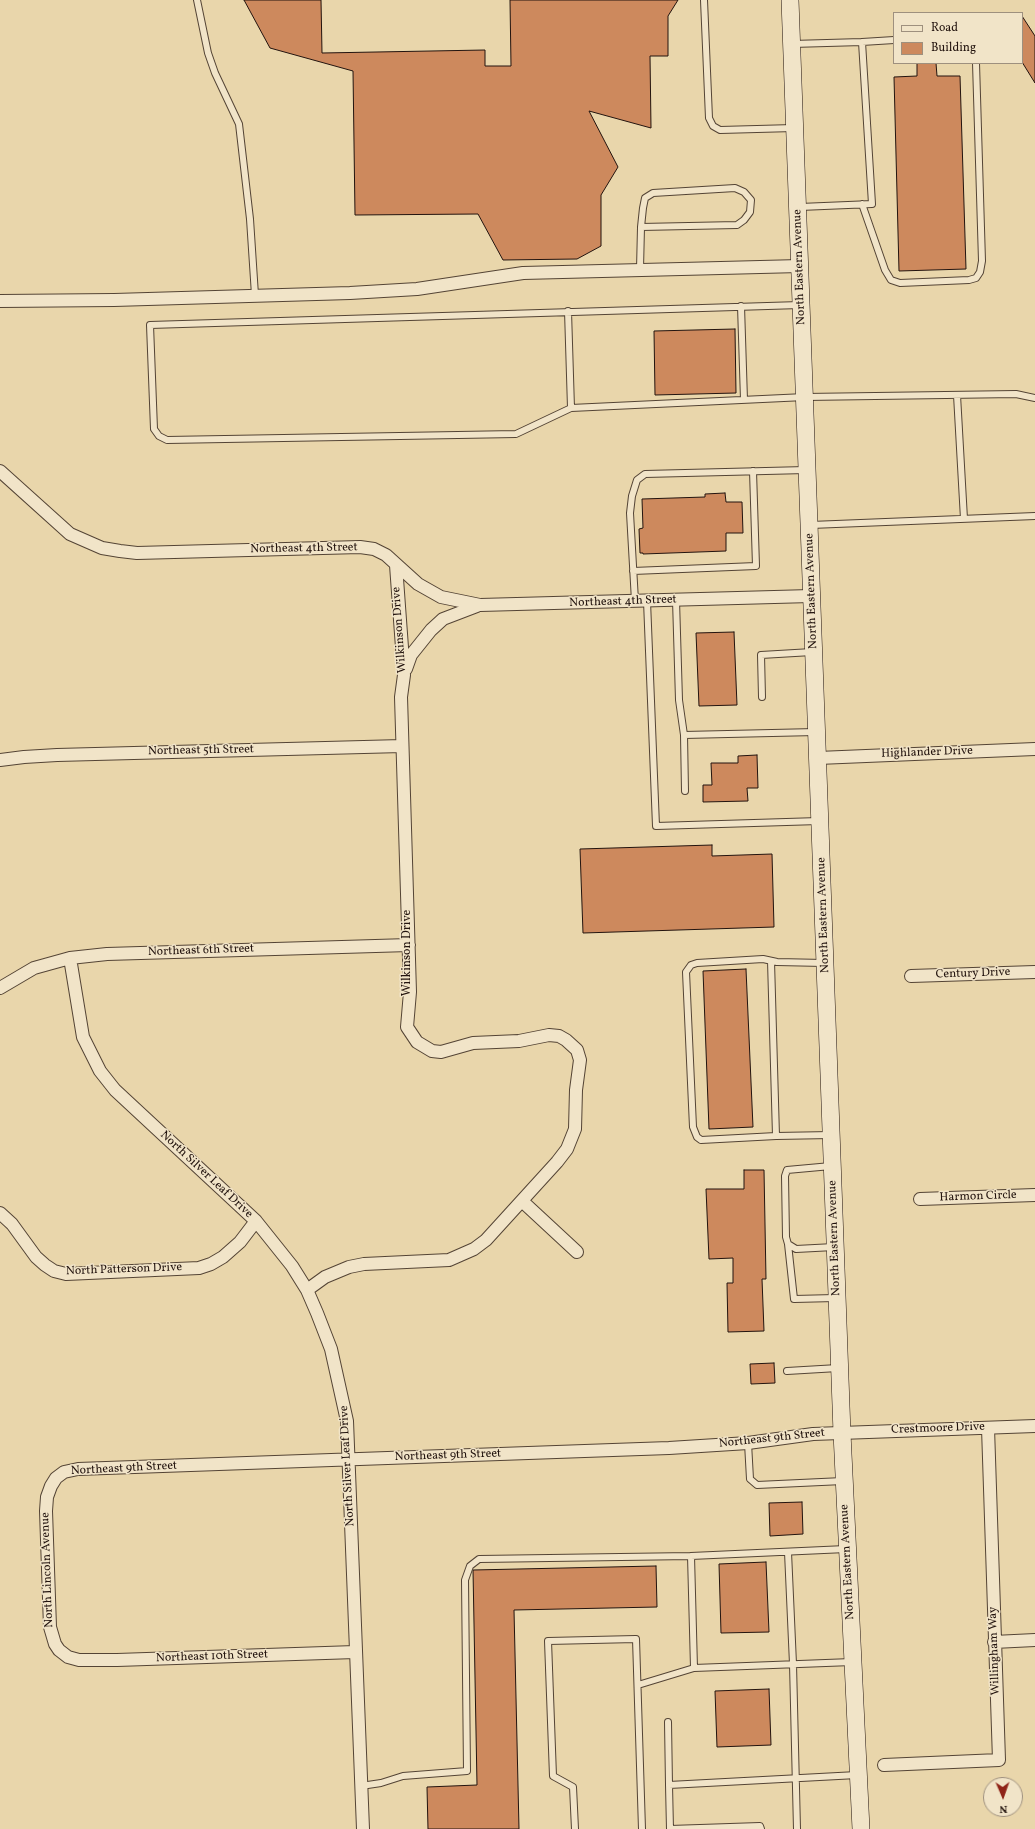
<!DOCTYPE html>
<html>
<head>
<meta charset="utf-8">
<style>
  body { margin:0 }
  #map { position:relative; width:1035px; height:1829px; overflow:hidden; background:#e9d6ab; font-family:Vollkorn,serif }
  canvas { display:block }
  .legend { position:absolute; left:893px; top:12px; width:130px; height:52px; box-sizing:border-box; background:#f1e4c8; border:1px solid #9e907e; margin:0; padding:5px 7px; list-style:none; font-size:12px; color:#22130e }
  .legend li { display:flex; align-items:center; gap:8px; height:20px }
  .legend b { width:20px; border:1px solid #9e907e }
  .north { position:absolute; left:983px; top:1777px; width:40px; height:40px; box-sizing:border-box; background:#f1e4c8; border:1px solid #9e907e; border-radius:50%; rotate:178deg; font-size:11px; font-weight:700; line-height:16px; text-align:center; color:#22130e }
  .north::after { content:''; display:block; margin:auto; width:14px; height:18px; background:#8f2418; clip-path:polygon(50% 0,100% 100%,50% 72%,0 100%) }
</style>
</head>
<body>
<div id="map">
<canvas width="1035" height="1829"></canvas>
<ul class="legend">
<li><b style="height:5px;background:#f1e4c8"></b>Road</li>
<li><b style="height:11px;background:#cd895d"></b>Building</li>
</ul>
<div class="north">N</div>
</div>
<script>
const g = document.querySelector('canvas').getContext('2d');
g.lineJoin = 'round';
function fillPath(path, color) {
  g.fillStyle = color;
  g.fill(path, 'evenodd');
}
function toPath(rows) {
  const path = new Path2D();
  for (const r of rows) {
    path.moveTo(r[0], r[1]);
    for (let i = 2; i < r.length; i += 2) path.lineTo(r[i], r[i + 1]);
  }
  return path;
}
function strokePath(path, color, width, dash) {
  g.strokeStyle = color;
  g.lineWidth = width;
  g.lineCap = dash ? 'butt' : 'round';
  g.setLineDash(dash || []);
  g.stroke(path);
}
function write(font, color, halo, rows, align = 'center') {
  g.font = font + ' Vollkorn,serif';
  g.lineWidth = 3;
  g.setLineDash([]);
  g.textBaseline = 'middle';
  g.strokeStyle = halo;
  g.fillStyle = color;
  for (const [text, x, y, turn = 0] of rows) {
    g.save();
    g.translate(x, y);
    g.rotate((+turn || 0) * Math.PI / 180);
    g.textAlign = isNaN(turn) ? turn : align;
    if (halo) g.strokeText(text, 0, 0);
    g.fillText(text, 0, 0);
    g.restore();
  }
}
const building = toPath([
  [244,0,321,0,322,53,485,50,485,66,511,66,510,0,678,0,668,16,668,56,650,56,651,128,589,111,618,167,601,195,601,246,577,259,503,260,478,214,355,215,353,71,270,48,244,0],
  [1022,16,1035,36,1035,83,1022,62,1022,16],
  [917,63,936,63,937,76,960,76,966,269,899,271,894,77,917,76,917,63],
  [735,329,736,393,655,395,654,331,735,329],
  [725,493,726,502,742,502,743,533,726,533,726,551,643,554,643,553,640,553,639,529,643,528,642,499,705,497,705,494,725,493],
  [734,632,737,705,699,706,696,633,734,632],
  [757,755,758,788,747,788,748,801,703,802,703,785,712,785,711,763,738,763,738,756,757,755],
  [712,845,712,856,772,854,774,927,583,933,580,849,712,845],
  [746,969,753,1127,709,1129,703,971,746,969],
  [744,1170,764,1170,766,1279,762,1279,764,1331,728,1332,727,1283,733,1283,733,1258,709,1259,706,1189,744,1189,744,1170],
  [774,1363,775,1383,751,1384,750,1364,774,1363],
  [802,1502,803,1534,770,1536,769,1503,802,1502],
  [766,1562,769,1632,721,1633,719,1564,766,1562],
  [656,1566,657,1607,514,1610,519,1829,428,1829,427,1787,477,1785,473,1570,656,1566],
  [769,1689,771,1745,717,1747,715,1691,769,1689]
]);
fillPath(building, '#cd895d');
strokePath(building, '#22130e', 1);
const lane = toPath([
  [197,0,208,53,215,73,239,124,250,219,255,295],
  [704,0,709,118,713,126,720,130,794,128],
  [862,42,894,40],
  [792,44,862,42,872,204,800,207],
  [862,204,885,270,891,280,900,283,969,280,976,278,980,272,982,261,976,63],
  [640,269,641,227,643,208,645,198,653,193,735,188,744,192,751,200,750,212,744,220,737,225,641,227],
  [800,305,150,325,154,429,159,436,167,440,516,434,571,408,805,397,1016,394,1035,398],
  [741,306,744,400],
  [568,311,571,408],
  [957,395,964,519],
  [811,525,1035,516],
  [633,571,756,566,753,471],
  [676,600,679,700,684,735,816,732],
  [635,601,630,513,632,496,637,480,645,474,806,470],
  [647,601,656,826,819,821],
  [762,697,761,655,812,652],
  [684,735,685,791],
  [771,961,776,1136],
  [824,963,777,962,763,959,697,963,691,965,686,972,693,1127,697,1137,701,1140,776,1136,831,1135],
  [831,1166,787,1170,785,1176,786,1237,788,1244,796,1249,834,1247],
  [788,1244,794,1299,835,1298],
  [787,1371,838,1368],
  [748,1443,750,1479,757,1485,843,1481],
  [846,1549,691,1556,694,1668,852,1662],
  [788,1552,793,1664,797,1829],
  [638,1685,694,1668],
  [668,1722,669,1785,857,1775],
  [669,1785,670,1829,760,1826,761,1829],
  [361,1786,381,1783,403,1776,467,1771,465,1580,470,1566,479,1559,691,1556],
  [575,1829,573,1787,553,1776,548,1641,636,1639,642,1829]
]);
const street = toPath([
  [0,301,114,300,350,293,417,289,523,273,800,266],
  [0,471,70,534,102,548,120,551,137,553,360,547,374,549,386,555,418,584,441,597,480,605,811,596],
  [406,669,411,655,431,630,443,619,477,606],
  [818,758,1035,749],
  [0,760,24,757,57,755,402,746],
  [70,958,83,1037,100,1071,115,1090,256,1221,292,1266,307,1290,317,1313,331,1349,347,1421,363,1829],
  [911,976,1035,972],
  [0,988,34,968,70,958,107,954,409,945],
  [920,1199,1035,1195],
  [522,1201,577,1252],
  [0,1213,12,1224,36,1257,45,1265,54,1271,66,1274,199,1268,211,1264,223,1257,240,1242,256,1221],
  [307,1290,325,1277,349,1267,364,1264,449,1260,474,1249,486,1240,557,1162,567,1149,575,1129,576,1090,580,1060,577,1050,566,1040,559,1036,549,1035,519,1041,473,1043,441,1052,432,1051,417,1042,407,1027,410,992,401,697,404,675,396,565],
  [994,1642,1035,1640],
  [355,1652,117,1660,79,1660,68,1657,59,1650,55,1644,50,1627,46,1511,47,1497,51,1486,56,1478,64,1472,78,1469,669,1448,748,1443,813,1434,1035,1426],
  [884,1765,999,1760,988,1428]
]);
const secondary = toPath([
  [790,0,842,1433,861,1829]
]);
strokePath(lane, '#544435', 8);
strokePath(street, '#544435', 14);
strokePath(secondary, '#22130e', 18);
strokePath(lane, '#f1e4c8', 6);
strokePath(street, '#f1e4c8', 12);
strokePath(secondary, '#f1e4c8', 17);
write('12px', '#22130e', '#f1e4c8', [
  ["North Eastern Avenue",800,267,-92],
  ["Northeast 4th Street",304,549,-1],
  ["North Eastern Avenue",812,591,-92],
  ["Northeast 4th Street",623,602,-2],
  ["Wilkinson Drive",400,630,-94],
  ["Northeast 5th Street",201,751,-1],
  ["Highlander Drive",927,753,-2],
  ["North Eastern Avenue",824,915,-92],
  ["Northeast 6th Street",201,951,-2],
  ["Wilkinson Drive",408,953,-90],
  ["Century Drive",973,974,-2],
  ["North Silver Leaf Drive",206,1175,43],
  ["Harmon Circle",978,1197,-2],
  ["North Eastern Avenue",835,1238,-92],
  ["North Patterson Drive",124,1270,-2],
  ["Crestmoore Drive",938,1429,-2],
  ["Northeast 9th Street",772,1439,-6],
  ["Northeast 9th Street",448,1456,-2],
  ["North Silver Leaf Drive",348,1466,-93],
  ["Northeast 9th Street",124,1469,-3],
  ["North Eastern Avenue",848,1562,-93],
  ["North Lincoln Avenue",48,1570,-92],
  ["Willingham Way",995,1651,-92],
  ["Northeast 10th Street",212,1657,-2]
]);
</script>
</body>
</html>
